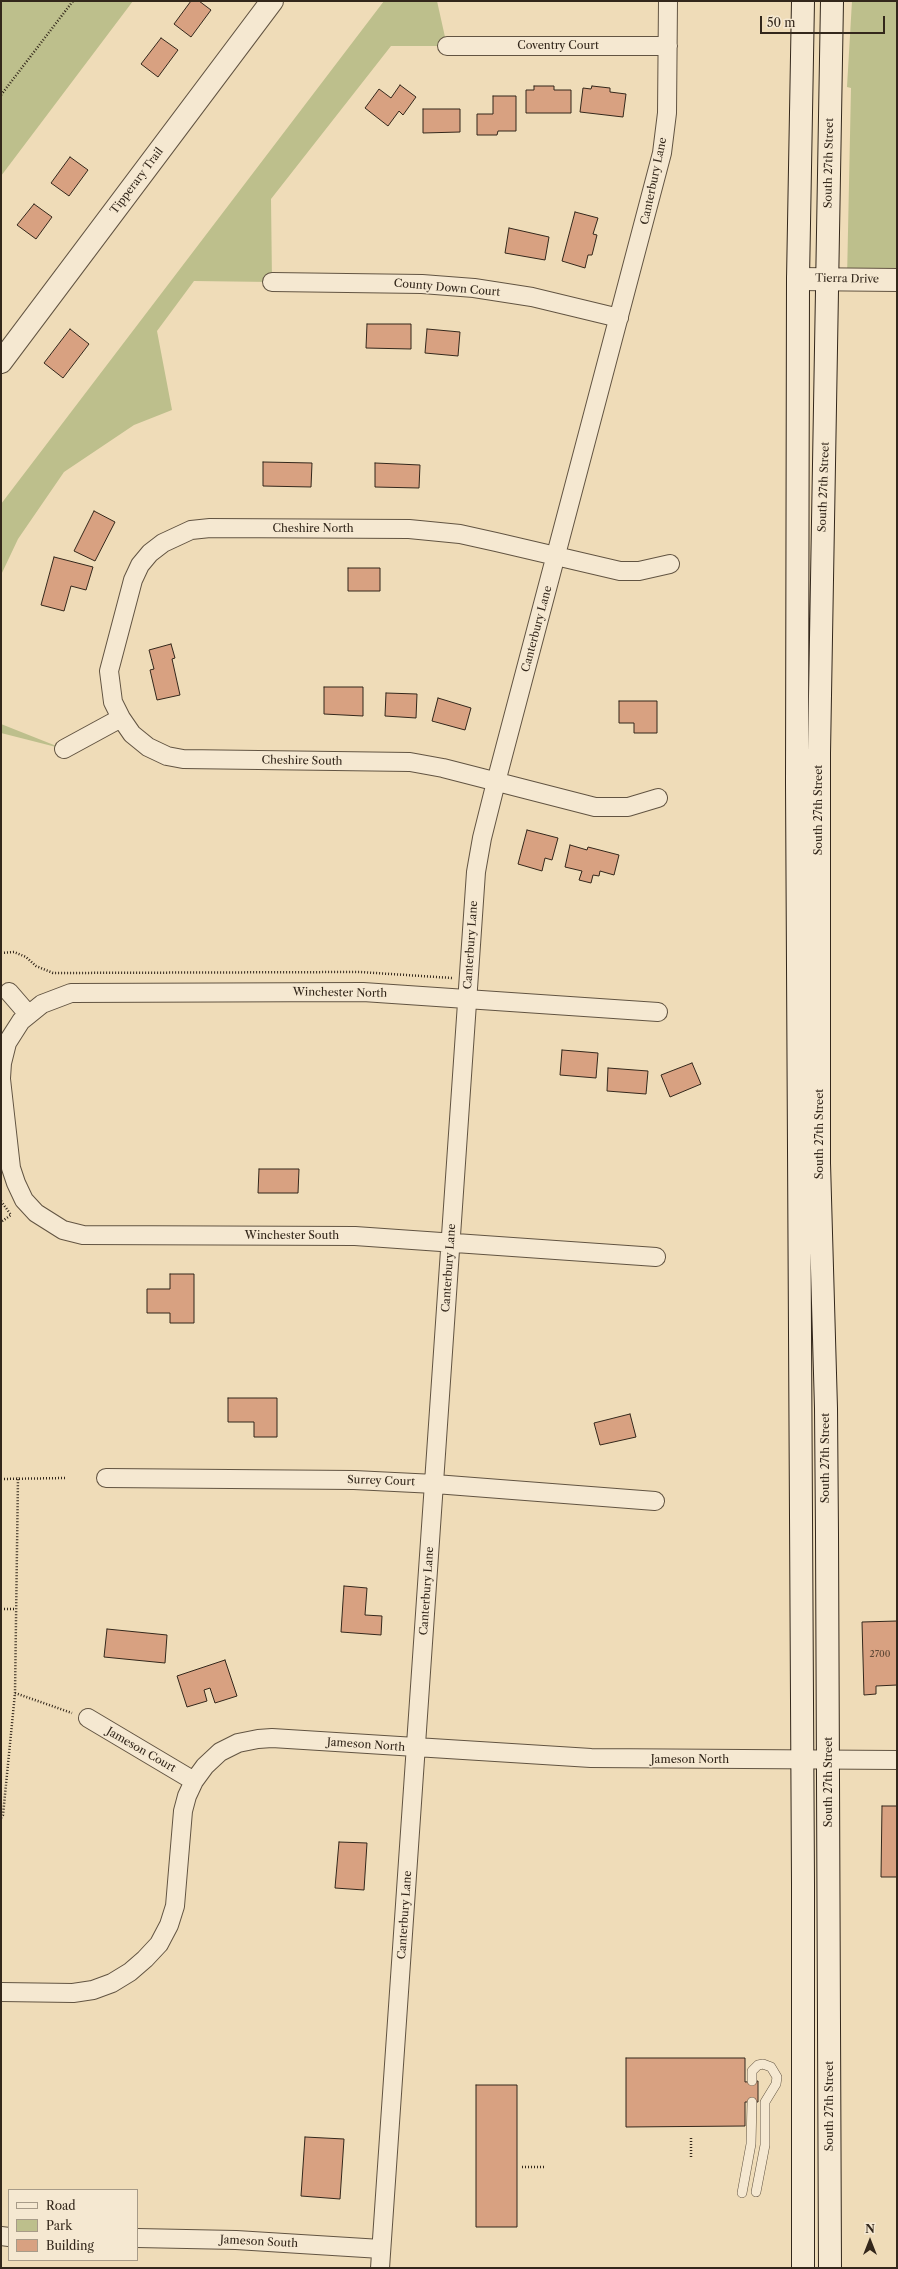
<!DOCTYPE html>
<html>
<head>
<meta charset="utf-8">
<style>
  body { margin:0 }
  #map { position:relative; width:898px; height:2269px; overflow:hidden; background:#efdcb8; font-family:"Libre Caslon Text",serif }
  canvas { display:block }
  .frame { position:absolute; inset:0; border:2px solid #33271b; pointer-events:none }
  .legend { position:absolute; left:8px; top:2189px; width:130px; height:72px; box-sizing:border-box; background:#f5e8d1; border:1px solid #a79b88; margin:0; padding:5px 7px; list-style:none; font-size:12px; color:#33271b }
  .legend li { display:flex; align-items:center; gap:8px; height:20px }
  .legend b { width:20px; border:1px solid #a79b88 }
  .north { position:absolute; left:850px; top:2221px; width:40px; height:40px; -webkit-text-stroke:3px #f5e8d1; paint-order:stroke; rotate:0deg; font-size:11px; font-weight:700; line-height:16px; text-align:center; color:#33271b }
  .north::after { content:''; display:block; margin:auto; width:14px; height:18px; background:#33271b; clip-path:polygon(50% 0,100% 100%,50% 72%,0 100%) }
  .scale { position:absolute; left:760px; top:16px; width:125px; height:18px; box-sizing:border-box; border:2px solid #33271b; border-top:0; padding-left:5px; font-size:12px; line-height:14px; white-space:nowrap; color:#33271b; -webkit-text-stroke:3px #f5e8d1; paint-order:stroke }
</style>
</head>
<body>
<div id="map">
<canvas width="898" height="2269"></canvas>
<div class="frame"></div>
<ul class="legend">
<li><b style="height:5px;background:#f5e8d1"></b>Road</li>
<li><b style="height:11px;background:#bdbf8c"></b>Park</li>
<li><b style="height:11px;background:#d8a181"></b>Building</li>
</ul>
<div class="north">N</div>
<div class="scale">50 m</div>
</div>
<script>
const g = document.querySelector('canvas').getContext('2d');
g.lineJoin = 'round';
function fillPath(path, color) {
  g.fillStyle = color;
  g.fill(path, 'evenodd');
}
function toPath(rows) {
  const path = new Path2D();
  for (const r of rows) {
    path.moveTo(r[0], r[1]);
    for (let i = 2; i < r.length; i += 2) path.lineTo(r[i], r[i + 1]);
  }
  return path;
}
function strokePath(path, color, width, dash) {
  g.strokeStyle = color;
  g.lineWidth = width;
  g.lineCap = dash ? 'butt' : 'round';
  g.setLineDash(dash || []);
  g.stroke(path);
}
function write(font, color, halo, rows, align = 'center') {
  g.font = font + ' "Libre Caslon Text",serif';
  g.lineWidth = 3;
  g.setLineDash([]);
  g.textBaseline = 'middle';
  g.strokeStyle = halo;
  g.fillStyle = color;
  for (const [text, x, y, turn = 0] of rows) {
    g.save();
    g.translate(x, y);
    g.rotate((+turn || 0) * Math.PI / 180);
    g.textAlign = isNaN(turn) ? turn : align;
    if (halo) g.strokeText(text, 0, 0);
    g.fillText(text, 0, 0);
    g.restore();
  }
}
fillPath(toPath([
  [3,1,133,1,1,176,1,4],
  [384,1,437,1,447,46,391,46,271,199,272,282,194,281,157,331,172,410,134,425,64,472,18,539,1,575,1,504],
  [852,1,897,1,897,280,847,279,851,88,847,87],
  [1,724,64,749,1,733]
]), '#bdbf8c');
const building = toPath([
  [191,1,199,1,211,10,191,37,174,24,191,1],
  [161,38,178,50,158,77,141,64,161,38],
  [400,85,416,97,403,115,399,111,388,126,365,108,379,89,391,98,400,85],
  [534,86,554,86,554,90,571,90,571,113,526,113,526,90,534,90,534,86],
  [592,86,610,88,610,92,626,94,623,117,580,112,583,88,591,89,592,86],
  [493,96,516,96,516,131,498,131,497,135,477,135,477,114,493,114,493,96],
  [423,109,460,109,460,132,423,133,423,109],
  [70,157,88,170,69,196,51,183,70,157],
  [34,204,52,217,36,239,17,225,34,204],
  [575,212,598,218,593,234,597,235,592,255,588,255,585,268,562,261,575,212],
  [509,228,549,237,545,260,505,253,509,228],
  [367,324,411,324,411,349,366,348,367,324],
  [70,329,89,344,63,378,44,363,70,329],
  [427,329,460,332,458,356,425,353,427,329],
  [263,462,312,463,311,487,263,486,263,462],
  [375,463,420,465,419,488,375,487,375,463],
  [94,511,115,522,95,561,74,551,94,511],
  [54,557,93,567,86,590,71,586,64,611,41,605,54,557],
  [348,568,380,568,380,591,348,591,348,568],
  [171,644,175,658,172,659,180,695,157,700,150,670,154,669,149,650,171,644],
  [324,687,363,687,363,716,324,714,324,687],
  [386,693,417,694,416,718,385,716,386,693],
  [438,698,471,708,465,730,432,721,438,698],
  [619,701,657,701,657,733,634,733,634,723,619,723,619,701],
  [527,830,558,838,552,860,545,858,542,871,518,864,527,830],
  [570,845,587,850,588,847,619,855,614,875,600,871,599,876,593,875,591,883,579,880,582,871,565,867,570,845],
  [562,1050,598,1053,596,1078,560,1075,562,1050],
  [692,1063,701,1084,670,1097,661,1075,692,1063],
  [608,1068,648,1071,646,1094,607,1091,608,1068],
  [259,1169,299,1169,298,1193,258,1193,259,1169],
  [170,1274,194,1274,194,1323,170,1323,170,1313,147,1313,147,1289,170,1289,170,1274],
  [228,1398,277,1398,277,1437,254,1437,254,1422,228,1422,228,1398],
  [630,1414,636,1437,600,1445,594,1423,630,1414],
  [344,1586,367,1588,365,1615,382,1616,381,1635,341,1632,344,1586],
  [897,1621,897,1685,876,1686,876,1694,864,1695,862,1622,897,1621],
  [107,1629,167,1635,165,1663,104,1657,107,1629],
  [225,1660,237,1696,215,1703,210,1688,204,1690,207,1701,187,1707,177,1676,225,1660],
  [882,1806,897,1806,897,1877,881,1877,882,1806],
  [339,1842,367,1843,364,1890,335,1888,339,1842],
  [626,2058,745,2058,745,2082,758,2081,758,2102,745,2102,745,2126,626,2127,626,2058],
  [476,2085,517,2085,517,2227,476,2227,476,2085],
  [305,2137,344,2139,340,2199,301,2196,305,2137]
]);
fillPath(building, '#d8a181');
strokePath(building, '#33271b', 1);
const service = toPath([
  [752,2081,752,2071,758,2065,763,2064,771,2067,777,2077,776,2084,765,2102,765,2145,756,2192],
  [742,2193,751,2144,752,2102]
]);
const minor = toPath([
  [447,46,668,46],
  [272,282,422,284,474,288,532,297,619,318],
  [64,749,121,718],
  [658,798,628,807,595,807,443,768,410,762,183,759,167,756,148,747,132,734,121,718,113,702,109,671,133,580,140,565,150,553,163,543,191,530,210,528,409,529,460,534,496,542,620,571,639,571,670,564],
  [9,992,28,1014],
  [1,1078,2,1063,7,1043,21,1021,42,1004,71,993,363,992,658,1012],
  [1,1079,11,1168,16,1183,24,1200,36,1213,63,1230,83,1235,355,1236,656,1257],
  [106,1478,354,1480,435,1484,655,1501],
  [88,1718,194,1781],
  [1,1992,73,1993,93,1990,112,1983,130,1972,145,1959,159,1944,169,1925,175,1906,183,1811,187,1796,194,1781,205,1766,220,1752,238,1743,258,1739,272,1738,591,1758,897,1760],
  [1,2236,9,2237],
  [137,2238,236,2240,381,2249],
  [380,2268,476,872,482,838,496,782,662,153,667,113,668,1]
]);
const tertiary = toPath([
  [798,279,897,280],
  [1,362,272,1]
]);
const secondary = toPath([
  [803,2268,803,1884,797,783,798,279,803,1],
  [830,2268,827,1534,826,1408,819,1163,819,753,832,1]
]);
strokePath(service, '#625442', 10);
strokePath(minor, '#625442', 20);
strokePath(tertiary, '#625442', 24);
strokePath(secondary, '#33271b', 24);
strokePath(toPath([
  [1,95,73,1],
  [1,953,14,952,26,957,36,966,53,973,360,972,452,978],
  [1,1201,11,1215,1,1222],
  [1,1479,65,1478],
  [1,1609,16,1609],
  [15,1693,72,1713],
  [1,1818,3,1815,15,1693,18,1477],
  [691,2138,691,2159],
  [522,2167,544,2167]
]), '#33271b', 2.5, [1, 2]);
strokePath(service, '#f5e8d1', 9);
strokePath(minor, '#f5e8d1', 18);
strokePath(tertiary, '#f5e8d1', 22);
strokePath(secondary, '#f5e8d1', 22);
write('9px', '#5c4634', null, [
  ["2700",880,1654]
]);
write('11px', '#33271b', '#f5e8d1', [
  ["Coventry Court",558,46],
  ["South 27th Street",829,163,-89],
  ["Tipperary Trail",137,181,-53],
  ["Canterbury Lane",654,181,-78],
  ["Tierra Drive",847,279,1],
  ["County Down Court",447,288,5],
  ["South 27th Street",824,487,-88],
  ["Cheshire North",313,529],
  ["Canterbury Lane",537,629,-75],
  ["Cheshire South",302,761,1],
  ["South 27th Street",819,810,-90],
  ["Canterbury Lane",471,945,-86],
  ["Winchester North",340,993,1],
  ["South 27th Street",820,1134,-90],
  ["Winchester South",292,1236],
  ["Canterbury Lane",449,1268,-86],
  ["South 27th Street",826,1458,-90],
  ["Surrey Court",381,1481,2],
  ["Canterbury Lane",427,1591,-86],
  ["Jameson North",366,1745,4],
  ["Jameson Court",141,1750,30],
  ["Jameson North",690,1760],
  ["South 27th Street",829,1782,-90],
  ["Canterbury Lane",405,1915,-86],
  ["South 27th Street",830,2106,-90],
  ["Jameson South",259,2242,3]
]);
</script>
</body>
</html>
